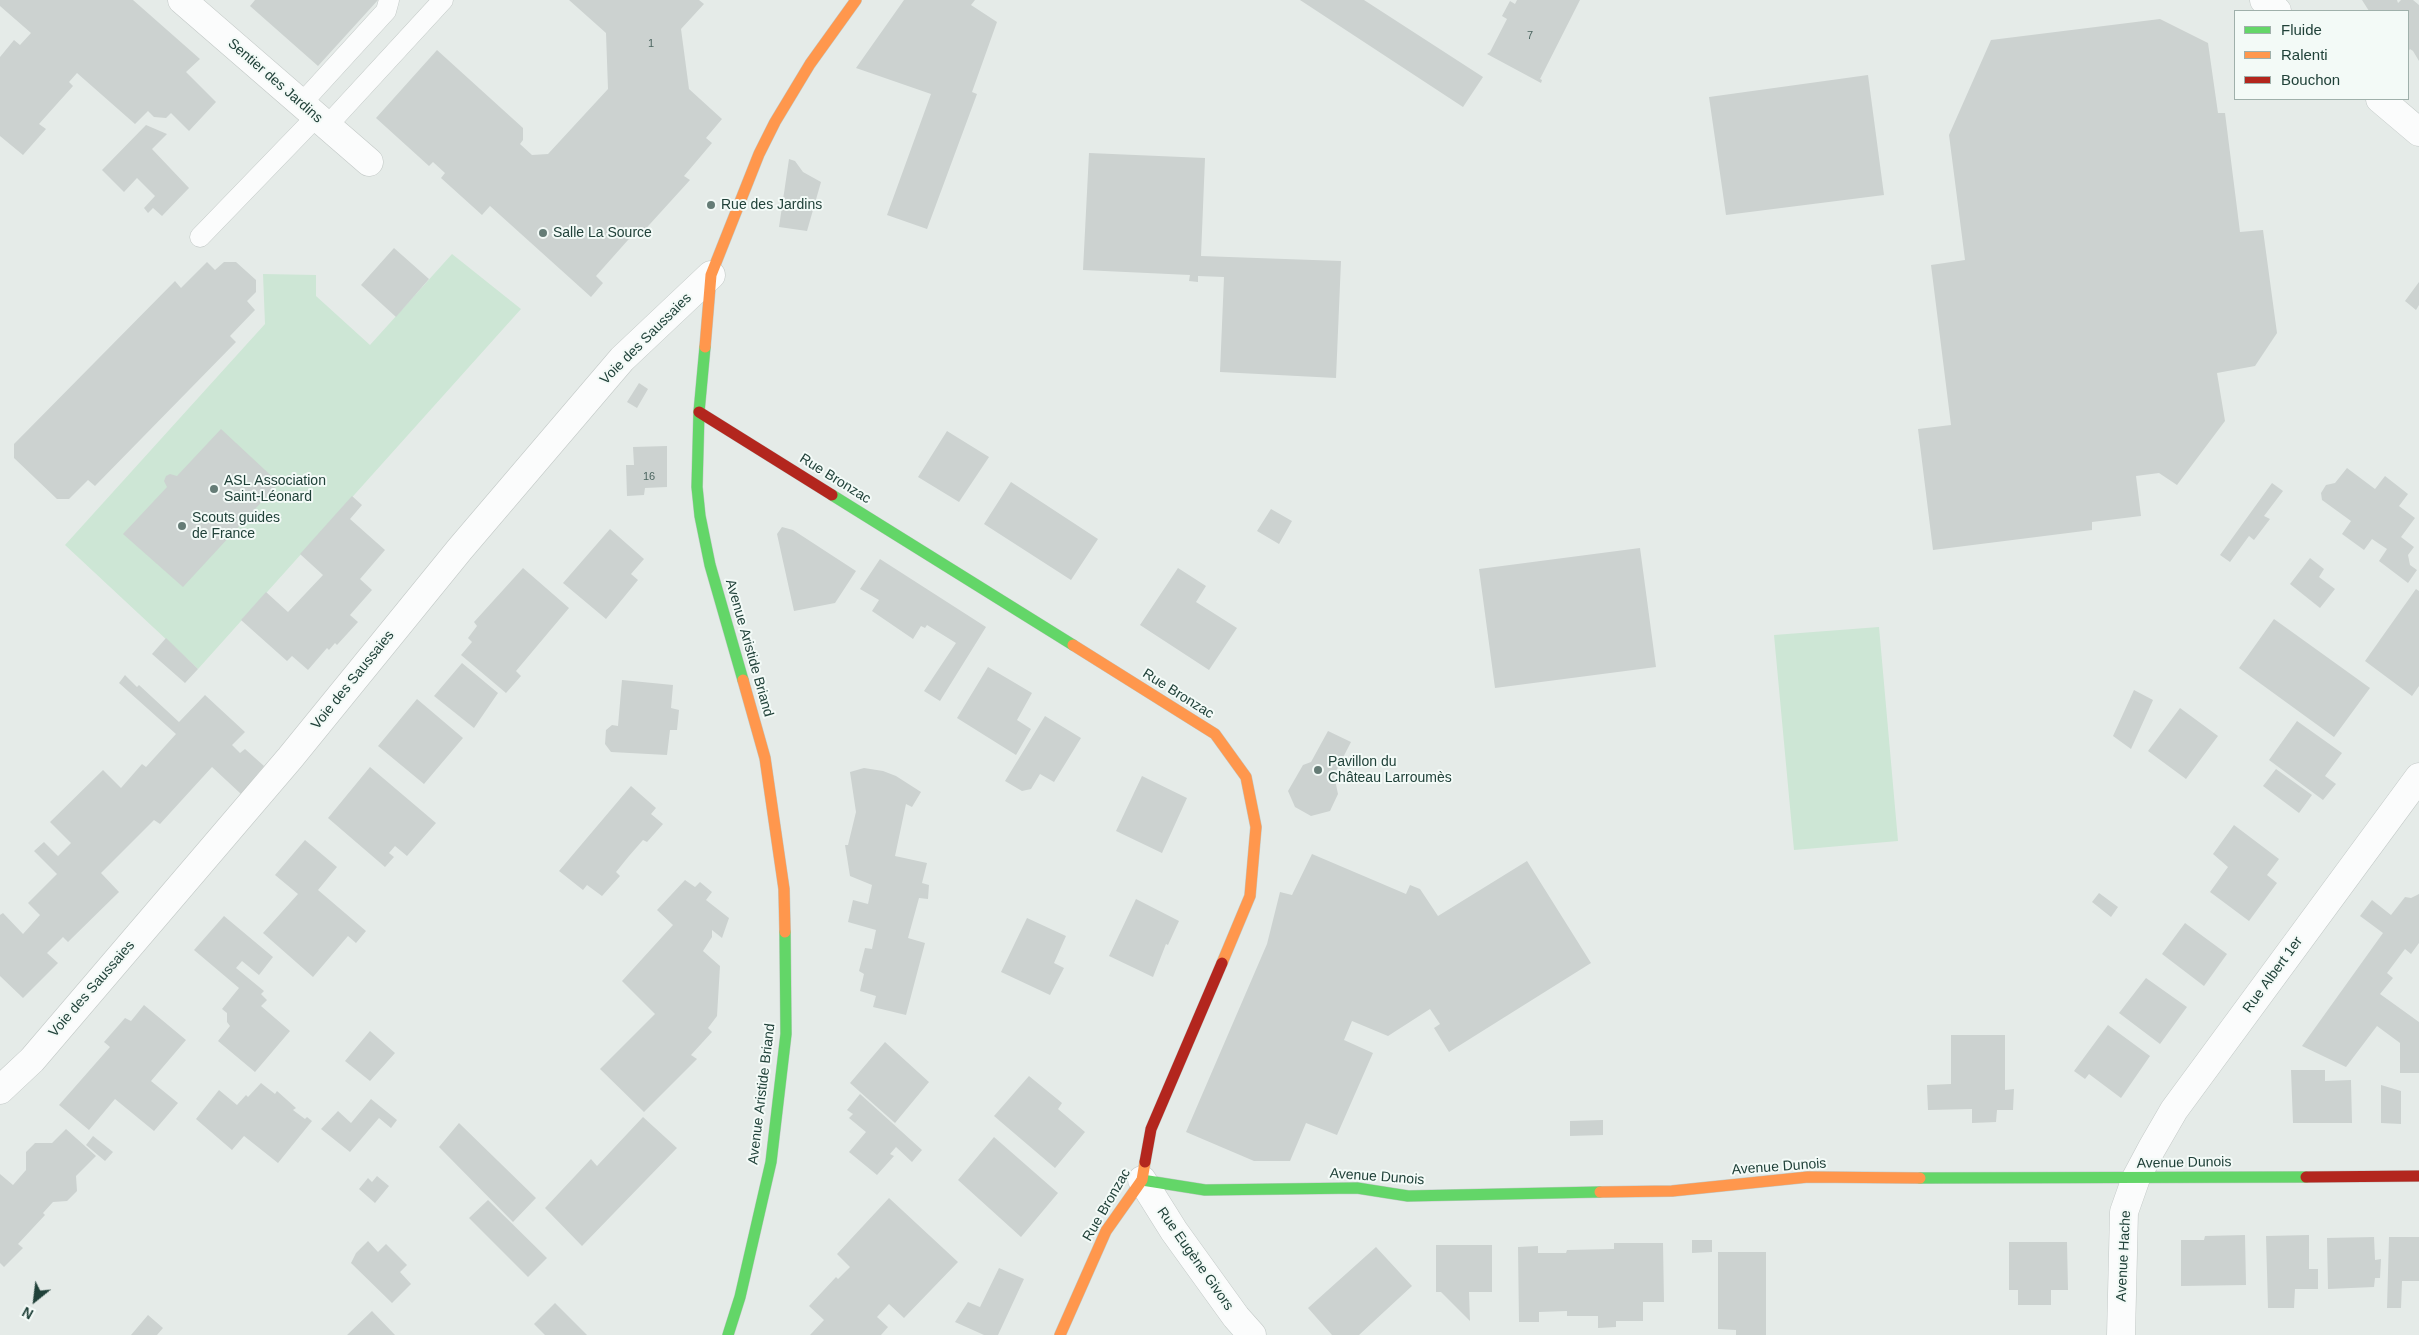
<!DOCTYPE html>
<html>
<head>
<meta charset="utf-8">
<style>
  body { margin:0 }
  #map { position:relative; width:2419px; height:1335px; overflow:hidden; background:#e5ebe8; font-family:Helvetica,sans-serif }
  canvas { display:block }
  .legend { position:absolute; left:2234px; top:10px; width:175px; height:90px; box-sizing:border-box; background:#f3faf7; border:1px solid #9fb0ab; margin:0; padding:6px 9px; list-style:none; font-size:15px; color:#204139 }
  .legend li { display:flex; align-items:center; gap:10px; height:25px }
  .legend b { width:25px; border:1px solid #9fb0ab }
  .north { position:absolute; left:10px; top:1275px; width:50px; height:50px; -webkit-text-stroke:4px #f3faf7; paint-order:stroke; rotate:209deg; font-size:14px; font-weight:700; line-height:20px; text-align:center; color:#204139 }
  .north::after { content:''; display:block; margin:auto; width:18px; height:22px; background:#204139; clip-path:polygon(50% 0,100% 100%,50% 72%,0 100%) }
</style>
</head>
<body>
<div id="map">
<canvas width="2419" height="1335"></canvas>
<ul class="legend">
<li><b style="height:6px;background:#63d668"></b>Fluide</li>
<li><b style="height:6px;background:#ff974d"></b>Ralenti</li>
<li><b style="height:6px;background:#b3261e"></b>Bouchon</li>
</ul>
<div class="north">N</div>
</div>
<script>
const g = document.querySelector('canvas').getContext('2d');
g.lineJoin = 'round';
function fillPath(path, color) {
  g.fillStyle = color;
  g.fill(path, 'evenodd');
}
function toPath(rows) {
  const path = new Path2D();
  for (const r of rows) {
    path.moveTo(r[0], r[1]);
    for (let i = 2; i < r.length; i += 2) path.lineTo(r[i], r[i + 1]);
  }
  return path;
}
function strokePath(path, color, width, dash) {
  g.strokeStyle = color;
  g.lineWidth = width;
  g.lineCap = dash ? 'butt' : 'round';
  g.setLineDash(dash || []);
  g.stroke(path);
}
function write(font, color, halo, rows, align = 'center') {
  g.font = font + ' Helvetica,sans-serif';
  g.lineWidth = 4;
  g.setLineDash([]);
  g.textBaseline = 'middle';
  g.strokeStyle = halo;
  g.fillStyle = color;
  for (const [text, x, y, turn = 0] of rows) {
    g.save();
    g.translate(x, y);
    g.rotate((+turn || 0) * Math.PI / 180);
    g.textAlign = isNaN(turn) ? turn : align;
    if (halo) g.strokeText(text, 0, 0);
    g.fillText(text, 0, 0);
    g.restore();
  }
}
fillPath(toPath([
  [452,254,521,309,198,669,65,545,265,324,263,274,316,275,316,296,370,345],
  [1879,627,1898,841,1794,850,1774,635]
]), '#cde6d5');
fillPath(toPath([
  [0,0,133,0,200,59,186,72,216,102,189,131,171,113,166,118,154,117,148,111,135,124,77,73,69,82,73,86,39,124,46,129,23,155,0,136,0,57,14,40,20,45,31,33,0,6],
  [255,0,378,0,318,66,250,6],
  [569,0,699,0,704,4,681,29,689,89,722,119,706,138,712,143,684,176,690,180,640,235,636,231,596,276,603,283,591,297,490,206,482,215,441,178,445,173,433,162,429,166,376,118,437,50,523,128,523,140,520,144,532,155,548,154,608,89,606,33],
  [904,0,975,0,971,5,997,22,972,92,977,94,927,229,887,215,931,94,856,68],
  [1300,0,1364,0,1483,77,1463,107],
  [1517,0,1580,0,1540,79,1542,80,1541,83,1487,54,1490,52,1507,19,1502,16,1510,1,1515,4],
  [2362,0,2397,0,2398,3,2401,0,2413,0,2419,5,2419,61,2413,51,2410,49,2408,52,2408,11,2369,11],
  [2160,19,2208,43,2218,113,2225,113,2240,232,2263,230,2277,333,2255,366,2217,373,2225,421,2177,485,2159,473,2136,476,2141,516,2092,522,2092,530,1933,550,1918,429,1951,425,1931,265,1965,260,1949,135,1991,40],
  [1868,75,1884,195,1726,215,1709,97],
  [146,125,167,134,152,149,189,188,162,216,153,208,148,213,144,208,155,196,137,178,124,192,102,170],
  [1089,153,1205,158,1201,256,1341,261,1336,378,1220,372,1224,277,1198,276,1198,282,1189,281,1190,275,1083,270],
  [789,159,795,161,803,172,821,182,807,231,779,227],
  [394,248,429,279,396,317,361,285],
  [207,262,215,270,224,262,236,262,256,280,256,292,247,301,255,310,230,336,236,342,95,486,88,480,69,499,57,499,14,458,14,444,175,281,181,288],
  [2419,282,2419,305,2416,310,2405,301],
  [639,383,648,389,637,408,627,402],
  [221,429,279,483,183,587,123,534,167,487,164,481,166,476,170,474,177,476],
  [947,431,989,457,959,502,918,477],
  [667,446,667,487,645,488,644,495,627,496,626,465,634,465,633,447],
  [2347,468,2375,489,2385,476,2408,494,2399,506,2415,518,2401,537,2414,547,2408,555,2410,565,2417,570,2408,583,2379,561,2387,549,2372,539,2364,550,2342,534,2351,521,2322,500,2321,493,2326,485,2335,483],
  [1011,482,1098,539,1071,580,984,524],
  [2272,483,2283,491,2264,516,2270,519,2254,540,2249,536,2230,562,2220,555],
  [352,496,362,505,350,519,385,550,360,579,372,590,350,615,358,622,337,645,335,643,329,650,327,648,308,670,292,656,287,661,241,620,266,592,288,612,323,575,300,554],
  [1271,509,1292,521,1279,544,1257,531],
  [782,527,793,530,856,571,835,603,794,611,777,534],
  [610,529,644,559,631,574,638,580,606,619,563,583],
  [1640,548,1656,667,1495,688,1479,569],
  [2310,558,2324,569,2319,577,2335,589,2320,608,2290,584],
  [880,559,986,627,940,701,924,691,956,643,927,625,925,628,921,626,913,639,872,611,879,600,860,589],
  [523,568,569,608,516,671,521,676,506,693,461,655,472,642,468,638,477,626,474,622],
  [1178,568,1206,586,1196,602,1237,628,1209,670,1140,625],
  [2416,589,2419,591,2419,686,2412,696,2365,661],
  [2274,619,2370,688,2334,737,2239,668],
  [166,638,198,669,185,683,152,654],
  [462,663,498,693,474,728,434,696],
  [988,667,1032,693,1017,720,1031,729,1016,755,957,718],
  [125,675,137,687,139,685,179,722,205,695,245,732,232,745,240,753,245,749,264,766,241,794,212,767,160,824,154,820,101,873,119,892,68,942,63,937,47,953,58,963,23,998,0,976,0,915,3,913,23,934,40,915,28,903,57,874,34,851,44,842,58,856,71,843,50,822,103,770,121,788,142,764,146,767,176,734,119,683],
  [622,680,673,685,671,708,679,710,677,730,670,730,667,755,611,752,605,744,606,730,612,725,618,726],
  [2134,690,2153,700,2131,749,2113,736],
  [417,699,463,738,424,784,378,746],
  [2180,708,2218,736,2186,779,2148,751],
  [1045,716,1081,738,1054,782,1040,774,1031,789,1022,791,1005,781],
  [2297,721,2342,753,2325,776,2336,784,2323,800,2269,760],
  [1328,731,1351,742,1334,775,1338,794,1330,811,1311,816,1295,807,1288,791,1303,765,1311,762],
  [370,767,436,823,407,856,395,846,389,853,394,857,385,867,328,818],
  [864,768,883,771,896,776,921,792,912,807,906,804,895,856,927,863,922,883,929,885,928,899,919,898,908,938,925,943,906,1015,873,1007,876,996,860,991,864,974,859,971,865,948,872,949,876,930,848,922,853,900,868,904,872,885,850,876,845,845,848,845,856,812,850,772],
  [2276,769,2312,795,2299,813,2263,786],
  [1142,776,1187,798,1162,853,1116,831],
  [631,786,656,808,651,814,663,824,647,842,643,840,629,856,616,872,620,876,602,896,587,885,583,890,559,871],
  [2234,825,2279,859,2267,875,2277,883,2249,921,2210,892,2228,867,2213,854],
  [305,840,337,867,318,890,366,931,356,943,348,936,313,977,263,933,298,894,275,875],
  [1312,854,1406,894,1410,885,1420,889,1438,916,1527,861,1591,963,1449,1052,1434,1028,1440,1024,1430,1009,1388,1036,1352,1021,1344,1040,1373,1053,1337,1135,1306,1123,1290,1161,1254,1161,1186,1132,1267,944,1280,892,1292,895],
  [685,880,695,887,700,882,712,892,706,900,729,918,722,938,712,930,712,937,703,951,720,966,717,1016,708,1028,712,1032,691,1055,697,1059,644,1112,600,1069,655,1014,622,981,673,925,657,910],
  [2099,893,2118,907,2111,917,2092,902],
  [2419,894,2419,943,2411,954,2405,949,2387,973,2393,978,2380,994,2419,1022,2419,1073,2400,1073,2400,1043,2377,1026,2346,1067,2302,1046,2383,933,2360,916,2372,900,2391,915,2405,897,2411,898],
  [1136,899,1179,921,1168,945,1166,944,1153,977,1109,956],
  [224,916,273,957,259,975,242,961,236,968,264,991,261,994,267,1000,261,1006,290,1031,255,1072,218,1041,230,1026,227,1022,227,1013,222,1009,239,988,194,950],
  [1027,918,1066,936,1054,963,1064,968,1050,995,1001,972],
  [2185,923,2227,954,2204,986,2162,954],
  [2146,978,2187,1007,2160,1044,2119,1013],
  [144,1005,186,1040,151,1081,178,1103,154,1131,115,1099,89,1130,59,1105,110,1047,104,1042,125,1018,131,1021],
  [2108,1025,2150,1056,2121,1098,2089,1074,2085,1079,2074,1071],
  [370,1031,395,1053,370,1081,345,1061],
  [1951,1035,2005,1035,2005,1090,2014,1089,2013,1110,1997,1110,1996,1122,1972,1123,1972,1109,1928,1110,1927,1085,1951,1084],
  [885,1042,929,1082,895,1123,850,1083],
  [2291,1070,2325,1070,2325,1081,2351,1080,2352,1123,2293,1123],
  [1029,1076,1062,1103,1058,1109,1085,1132,1055,1168,994,1116],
  [261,1083,275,1094,277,1091,296,1108,293,1110,305,1119,307,1117,312,1121,278,1163,244,1136,232,1150,196,1119,219,1090,237,1105,246,1095,248,1097],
  [2381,1085,2401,1091,2401,1124,2381,1123],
  [860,1094,922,1150,912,1162,896,1147,890,1154,894,1156,877,1175,849,1152,866,1132,849,1118,853,1114,847,1110],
  [371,1099,397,1120,391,1128,379,1118,350,1152,321,1129,338,1111,351,1123],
  [643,1117,677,1148,582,1246,545,1208,591,1159,597,1166],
  [1603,1120,1603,1135,1570,1136,1570,1121],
  [459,1123,536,1198,513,1222,439,1147],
  [66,1129,96,1156,76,1176,77,1191,67,1201,53,1202,43,1213,45,1215,18,1244,23,1248,4,1267,0,1263,0,1174,13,1185,26,1170,26,1152,35,1143,52,1143],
  [93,1136,113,1152,105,1161,86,1145],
  [994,1137,1058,1193,1021,1237,958,1180],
  [377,1176,389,1186,375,1203,359,1189,368,1178,372,1182],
  [889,1198,958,1262,904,1318,889,1304,877,1317,888,1327,881,1335,810,1335,824,1320,809,1306,836,1277,838,1279,850,1267,837,1254],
  [488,1200,547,1258,528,1277,469,1218],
  [2245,1235,2246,1285,2181,1286,2181,1240,2204,1240,2205,1236],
  [2309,1235,2309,1269,2318,1269,2318,1289,2295,1289,2294,1308,2268,1308,2266,1236],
  [2374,1237,2375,1260,2381,1259,2380,1278,2375,1278,2374,1287,2328,1289,2327,1238],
  [2389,1237,2419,1237,2419,1281,2402,1281,2401,1308,2387,1308],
  [1692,1240,1712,1240,1712,1252,1692,1253],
  [368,1241,378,1252,386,1244,407,1265,400,1272,411,1284,392,1303,351,1263,356,1253],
  [2009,1242,2067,1242,2068,1290,2051,1290,2051,1305,2018,1305,2018,1290,2009,1290],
  [1614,1243,1663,1243,1664,1302,1643,1302,1643,1321,1616,1321,1616,1327,1598,1328,1598,1316,1567,1316,1567,1311,1539,1312,1539,1322,1519,1322,1518,1247,1538,1246,1538,1253,1566,1253,1567,1250,1614,1249],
  [1436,1245,1492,1245,1492,1292,1469,1292,1470,1321,1441,1292,1436,1292],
  [1376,1247,1412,1286,1359,1335,1332,1335,1308,1308],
  [1718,1252,1766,1252,1766,1335,1736,1335,1736,1330,1718,1329],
  [999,1268,1024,1279,998,1335,984,1335,955,1322,968,1302,980,1307],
  [555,1303,587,1335,545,1335,534,1324],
  [372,1311,395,1335,347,1335],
  [148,1315,163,1328,157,1335,131,1335]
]), '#ccd2d0');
const lane = toPath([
  [301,104,386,11,389,0],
  [327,126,443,0],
  [200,237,316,117]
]);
const street = toPath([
  [182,0,369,162],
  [2264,0,2277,11],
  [2380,99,2419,132],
  [0,1090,32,1060,290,758,460,549,622,359,711,275],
  [1142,1180,1174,1231,1236,1317,1252,1335],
  [2121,1335,2124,1212,2136,1178,2152,1148,2174,1110,2419,777]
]);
const fast = toPath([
  [705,347,699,412,697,487,700,516,710,565,743,680],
  [832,495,1073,645],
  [1920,1178,2306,1177],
  [1142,1180,1205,1190,1357,1188,1408,1196,1600,1192],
  [728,1335,740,1297,771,1162,786,1034,785,932]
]);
const slow = toPath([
  [705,347,711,275,759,154,775,122,810,64,856,0],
  [1073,645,1215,734,1246,777,1256,827,1250,896,1222,963],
  [743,680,765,758,784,889,785,932],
  [1600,1192,1672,1191,1808,1177,1920,1178],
  [1060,1335,1106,1231,1142,1180,1145,1162]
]);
const jam = toPath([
  [699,412,832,495],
  [1145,1162,1151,1129,1222,963],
  [2306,1177,2419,1176]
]);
strokePath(lane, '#c2c8c6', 21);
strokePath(street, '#c2c8c6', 29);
strokePath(fast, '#c0c9c6', 12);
strokePath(slow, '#c0c9c6', 12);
strokePath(jam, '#c0c9c6', 12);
strokePath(lane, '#fbfcfc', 20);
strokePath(street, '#fbfcfc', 28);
strokePath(fast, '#63d668', 11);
strokePath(slow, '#ff974d', 11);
strokePath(jam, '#b3261e', 11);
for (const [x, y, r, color] of [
  [711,205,5,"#657c76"],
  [543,233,5,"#657c76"],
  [214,489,5,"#657c76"],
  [182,526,5,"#657c76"],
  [1318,770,5,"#657c76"]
]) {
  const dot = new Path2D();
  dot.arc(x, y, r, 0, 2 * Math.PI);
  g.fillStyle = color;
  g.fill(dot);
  strokePath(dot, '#f3faf7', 2);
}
write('11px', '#4c6660', null, [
  ["7",1530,36],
  ["1",651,44],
  ["16",649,477]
]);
write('14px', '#204139', '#f3faf7', [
  ["Sentier des Jardins",275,81,41],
  ["Voie des Saussaies",646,339,-45],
  ["Rue Bronzac",835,479,32],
  ["Avenue Aristide Briand",749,648,74],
  ["Voie des Saussaies",353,680,-51],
  ["Rue Bronzac",1178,694,32],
  ["Rue Albert 1er",2273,975,-54],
  ["Voie des Saussaies",92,989,-49],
  ["Avenue Aristide Briand",762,1094,-83],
  ["Avenue Dunois",2184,1163,-1],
  ["Avenue Dunois",1779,1167,-4],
  ["Avenue Dunois",1377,1177,4],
  ["Rue Bronzac",1107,1205,-60],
  ["Avenue Hache",2124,1256,-87],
  ["Rue Eugène Givors",1195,1259,55]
]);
write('14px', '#204139', '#f3faf7', [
  ["Rue des Jardins",721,205],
  ["Salle La Source",553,233],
  ["ASL Association",224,481],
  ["Saint-Léonard",224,497],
  ["Scouts guides",192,518],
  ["de France",192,534],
  ["Pavillon du",1328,762],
  ["Château Larroumès",1328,778]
], 'left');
</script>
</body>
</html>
